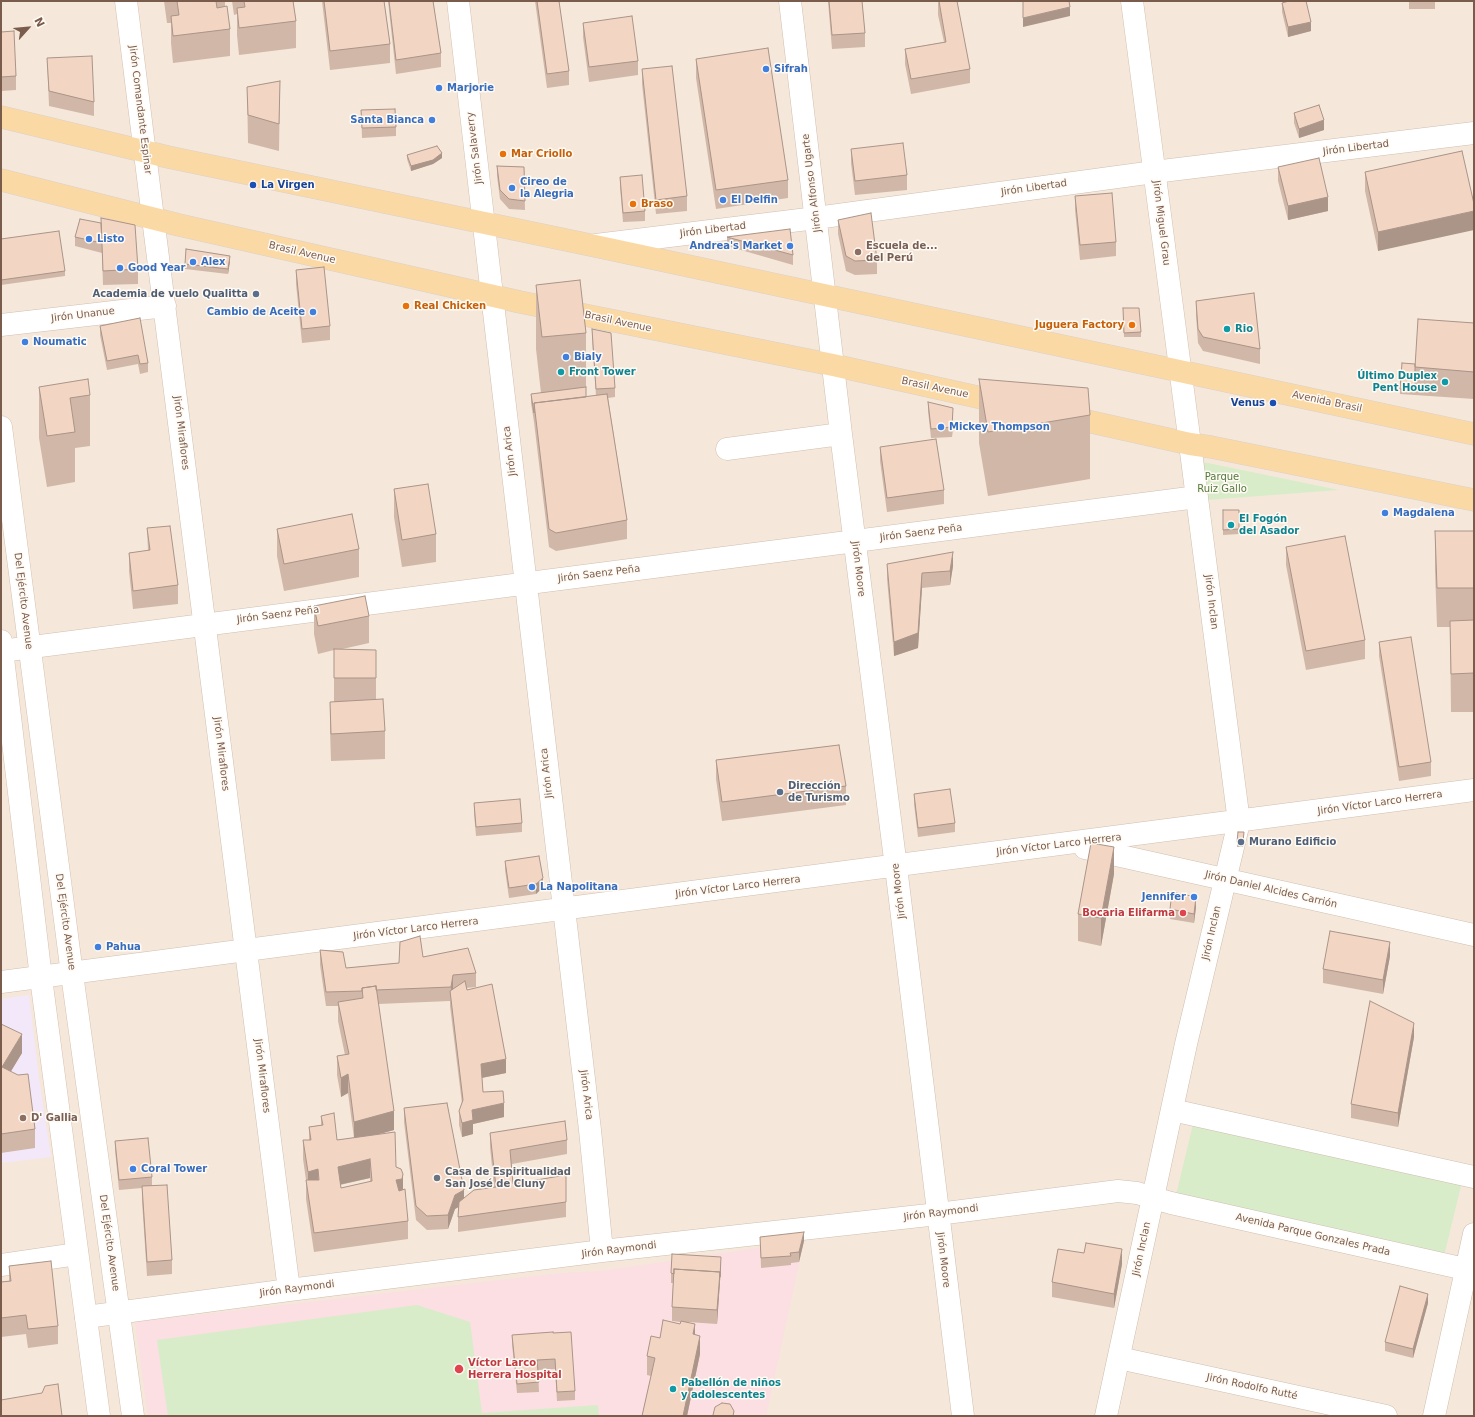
<!DOCTYPE html>
<html>
<head>
<meta charset="utf-8">
<style>
  body { margin:0 }
  #map { position:relative; width:1475px; height:1417px; overflow:hidden; background:#fdf6ec; font-family:"DejaVu Sans",sans-serif }
  canvas { display:block }
  .frame { position:absolute; inset:0; border:2px solid #7a5c4d; pointer-events:none }
  .north { position:absolute; left:8px; top:8px; width:40px; height:40px; -webkit-text-stroke:3px #fffaf3; paint-order:stroke; rotate:63deg; font-size:11px; font-weight:700; line-height:16px; text-align:center; color:#7a5c4d }
  .north::after { content:''; display:block; margin:auto; width:14px; height:18px; background:#7a5c4d; clip-path:polygon(50% 0,100% 100%,50% 72%,0 100%) }
</style>
</head>
<body>
<div id="map">
<canvas width="1475" height="1417"></canvas>
<div class="frame"></div>
<div class="north">N</div>
</div>
<script>
const g = document.querySelector('canvas').getContext('2d');
g.lineJoin = 'round';
function fillPath(path, color) {
  g.fillStyle = color;
  g.fill(path, 'evenodd');
}
function toPath(rows) {
  const path = new Path2D();
  for (const r of rows) {
    path.moveTo(r[0], r[1]);
    for (let i = 2; i < r.length; i += 2) path.lineTo(r[i], r[i + 1]);
  }
  return path;
}
function strokePath(path, color, width, dash) {
  g.strokeStyle = color;
  g.lineWidth = width;
  g.lineCap = dash ? 'butt' : 'round';
  g.setLineDash(dash || []);
  g.stroke(path);
}
function write(font, color, halo, rows, align = 'center') {
  g.font = font + ' "DejaVu Sans",sans-serif';
  g.lineWidth = 3;
  g.setLineDash([]);
  g.textBaseline = 'middle';
  g.strokeStyle = halo;
  g.fillStyle = color;
  for (const [text, x, y, turn = 0] of rows) {
    g.save();
    g.translate(x, y);
    g.rotate((+turn || 0) * Math.PI / 180);
    g.textAlign = isNaN(turn) ? turn : align;
    if (halo) g.strokeText(text, 0, 0);
    g.fillText(text, 0, 0);
    g.restore();
  }
}
fillPath(toPath([
  [1,1,1474,1,1474,1416,1,1416]
]), '#f5e8da');
fillPath(toPath([
  [29,995,39,1079,51,1157,1,1163,1,999]
]), '#f3e8fa');
fillPath(toPath([
  [804,1241,766,1416,148,1416,135,1322,561,1273,602,1271]
]), '#fbdfe3');
fillPath(toPath([
  [1203,462,1339,490,1207,500],
  [1193,1124,1462,1182,1444,1256,1176,1195],
  [417,1305,470,1322,482,1413,598,1405,599,1416,168,1416,157,1340]
]), '#d8ecc9');
const street = toPath([
  [790,1,841,434,896,867,963,1416],
  [153,218,289,1290],
  [596,245,816,218,1154,172,1474,133],
  [492,295,590,1130,602,1251],
  [1,325,165,306],
  [727,449,841,434],
  [1,651,1197,497],
  [1085,848,1474,935],
  [1,982,1474,790],
  [1172,1110,1474,1177],
  [1,1265,77,1254],
  [86,1317,289,1290,602,1251,938,1214,1118,1191,1137,1193,1171,1203,1474,1271],
  [1119,1358,1386,1416],
  [1106,1416,1186,1044,1239,822,1190,444],
  [1434,1416,1474,1234]
]);
const secondary = toPath([
  [126,1,153,218],
  [458,1,492,295],
  [1132,1,1190,444],
  [1,427,72,974,133,1416],
  [1,641,41,978,99,1416]
]);
const primary = toPath([
  [1,117,168,157,595,246,1474,434],
  [1,180,179,225,370,268,520,302,833,365,1009,404],
  [1060,415,1190,444,1211,447,1474,500]
]);
strokePath(street, '#d1beb0', 23);
strokePath(secondary, '#d6c0b0', 23);
strokePath(primary, '#dad1cd', 23);
strokePath(street, '#fff', 22);
strokePath(secondary, '#fff', 22);
strokePath(primary, '#fbd9a5', 22);
fillPath(toPath([
  [164,1,225,1,225,6,230,29,230,56,173,63,171,43,171,23,167,23],
  [232,1,293,1,296,21,296,48,239,55,237,35,237,14,234,15],
  [322,1,384,1,390,44,390,63,330,70],
  [388,1,433,1,441,53,441,67,396,74],
  [535,1,559,1,569,71,569,85,547,88],
  [828,1,862,1,865,33,865,47,832,49],
  [938,1,970,69,970,83,911,94,905,64,905,49,944,42,938,15],
  [1409,1,1435,1,1435,9,1409,9],
  [1282,3,1311,31,1288,37,1282,12],
  [583,23,638,61,638,75,589,82,583,37],
  [1,32,16,76,16,90,1,91],
  [47,58,94,102,94,116,49,106],
  [696,59,788,180,788,198,716,209,696,78],
  [642,69,687,196,687,211,656,214,642,84],
  [280,81,279,151,248,143,247,87],
  [361,110,396,127,396,136,362,138],
  [1294,113,1324,130,1299,138,1294,123],
  [851,149,907,175,907,190,855,195,851,163],
  [1462,151,1378,251,1365,191,1365,172],
  [407,155,442,158,433,164,411,171,407,159],
  [497,166,524,167,525,210,509,209,500,199,497,176],
  [1278,167,1328,211,1288,220,1278,181],
  [620,177,645,211,645,221,623,222,620,187],
  [1075,196,1116,242,1116,256,1080,260,1075,210],
  [80,219,138,269,138,284,103,285,102,253,75,246,75,237],
  [838,220,877,260,877,274,855,275,846,271,838,234],
  [727,237,793,255,793,265,727,246],
  [1,239,65,271,65,276,1,285],
  [230,261,228,274,185,269,185,264],
  [296,270,330,326,330,340,302,343,296,284],
  [536,285,586,333,586,397,596,396,592,338,592,329,615,388,615,397,608,398,627,520,627,539,556,551,549,547,534,422,531,403,531,394,541,393,536,349],
  [1196,301,1260,349,1260,364,1203,351,1198,343,1196,315],
  [1123,308,1141,332,1141,337,1124,337],
  [1474,323,1474,399,1400,394,1400,389,1415,364],
  [100,326,148,363,148,372,140,374,138,364,107,370,100,335],
  [979,379,1090,415,1090,479,988,496,979,443],
  [39,387,90,395,90,446,75,448,75,482,47,487,39,438],
  [928,402,953,418,952,437,931,438,928,411],
  [880,447,944,490,944,504,887,512,880,461],
  [394,489,436,534,436,562,402,567,394,517],
  [1223,510,1239,510,1239,534,1223,535],
  [147,528,178,585,178,604,133,609,129,571,129,553,148,551],
  [277,529,359,549,359,577,284,591,277,556],
  [1435,531,1474,531,1474,712,1451,712,1450,627,1437,627,1435,570],
  [1286,547,1365,640,1365,659,1306,670,1286,565],
  [887,564,953,566,950,585,922,588,918,648,894,656,887,579],
  [314,606,369,616,369,643,338,650,376,678,376,699,385,731,385,759,331,761,330,729,330,702,334,702,334,650,318,654,314,634],
  [1379,642,1431,762,1431,776,1399,781,1379,656],
  [716,760,846,786,846,805,722,821,716,779],
  [914,794,955,823,955,832,918,837,914,804],
  [474,803,522,823,522,832,476,836,474,813],
  [1244,832,1243,847,1237,847,1237,842],
  [505,861,543,887,536,894,509,898,505,870],
  [1114,874,1101,946,1078,941,1078,914],
  [1196,907,1194,923,1170,919,1170,909],
  [320,950,346,968,399,963,423,957,476,973,476,987,466,988,467,990,506,1073,482,1078,483,1092,504,1117,473,1124,473,1134,462,1137,459,1125,459,1111,462,1104,450,1006,450,1001,378,1004,394,1130,379,1134,396,1167,403,1190,408,1221,408,1239,314,1252,306,1199,306,1180,303,1159,303,1140,309,1140,309,1127,321,1125,321,1116,337,1140,354,1138,348,1093,341,1097,337,1075,337,1056,345,1055,338,1021,338,1006,326,1006,320,965],
  [370,1178,370,1182,341,1188,340,1185],
  [1390,956,1383,994,1323,983,1323,969],
  [1,1024,22,1053,11,1071,35,1129,35,1148,1,1153],
  [1414,1037,1398,1127,1351,1118,1351,1104],
  [404,1108,464,1198,494,1187,490,1147,490,1133,567,1140,567,1154,512,1164,513,1184,566,1175,566,1217,458,1232,458,1207,455,1209,448,1229,427,1230,416,1220,404,1122],
  [115,1141,152,1177,152,1186,172,1260,172,1274,147,1276,142,1201,142,1188,119,1190,115,1150],
  [760,1237,804,1241,799,1262,791,1263,791,1265,761,1268],
  [1084,1253,1122,1264,1114,1308,1052,1297,1052,1282],
  [9,1266,58,1326,58,1344,28,1348,26,1334,1,1337,1,1282,9,1281],
  [721,1267,717,1324,688,1322,695,1335,700,1354,687,1416,642,1416,651,1376,647,1375,647,1356,660,1338,680,1324,680,1322,672,1321,672,1307,673,1283,671,1283,671,1273],
  [1428,1303,1413,1358,1385,1351,1385,1342],
  [553,1333,575,1391,575,1400,557,1401,555,1369,538,1370,539,1392,517,1393,512,1344,512,1335]
]), '#d1b7a8');
fillPath(toPath([
  [1070,7,1070,16,1023,27,1023,18],
  [1311,22,1311,31,1288,37,1288,27],
  [1324,120,1324,130,1299,138,1299,129],
  [442,153,442,158,433,164,411,171,411,166],
  [1328,197,1328,211,1288,220,1288,206],
  [1474,211,1474,230,1378,251,1378,232],
  [230,256,230,261,228,274,228,269],
  [953,408,953,418,952,437,952,427],
  [953,552,953,566,950,585,950,571],
  [922,573,922,588,918,648,894,656,894,642],
  [1114,847,1114,874,1101,946,1101,918],
  [543,878,543,887,536,894,536,884],
  [1196,897,1196,907,1194,923,1194,914],
  [1390,942,1390,956,1383,994,1383,980],
  [453,975,453,989,451,1001,451,987],
  [1414,1023,1414,1037,1398,1127,1398,1113],
  [22,1034,22,1053,2,1086,2,1067],
  [506,1059,506,1073,481,1078,481,1064],
  [348,1074,348,1093,341,1097,341,1078],
  [504,1103,504,1117,473,1124,473,1134,462,1137,462,1123,472,1110],
  [394,1111,394,1130,354,1141,354,1122],
  [370,1159,370,1178,338,1185,338,1167],
  [318,1169,318,1188,308,1191,308,1172],
  [403,1174,403,1193,396,1199,396,1180],
  [464,1190,464,1204,455,1209,448,1229,448,1215,455,1195],
  [804,1232,804,1241,799,1262,799,1252],
  [1122,1249,1122,1264,1114,1308,1114,1294],
  [721,1257,721,1267,717,1324,717,1310],
  [1428,1294,1428,1303,1413,1358,1413,1349],
  [695,1324,695,1343,693,1334],
  [700,1336,700,1354,687,1416,683,1416]
]), '#aa9588');
const building = toPath([
  [177,1,216,1,217,8,227,6,230,29,173,36,171,16,179,15,177,1],
  [244,1,293,1,296,21,239,28,237,8,245,7,244,1],
  [324,1,384,1,390,44,330,51,324,1],
  [389,1,433,1,441,53,396,60,389,1],
  [537,1,559,1,569,71,547,74,537,1],
  [829,1,862,1,865,33,832,35,829,1],
  [939,1,957,1,970,69,911,79,905,49,946,42,939,1],
  [1023,1,1069,1,1070,7,1023,18,1023,1],
  [1289,1,1306,1,1311,22,1288,27,1282,3,1289,1],
  [632,16,638,61,589,67,583,23,632,16],
  [14,31,16,76,1,77,1,32,14,31],
  [768,48,788,180,716,190,696,59,768,48],
  [92,56,94,102,49,91,47,58,92,56],
  [672,66,687,196,656,200,642,69,672,66],
  [280,81,279,124,248,115,247,87,280,81],
  [1319,105,1324,120,1299,129,1294,113,1319,105],
  [395,109,396,127,362,128,361,110,395,109],
  [903,143,907,175,855,181,851,149,903,143],
  [437,146,442,153,433,160,411,166,407,155,437,146],
  [1462,151,1474,204,1474,211,1378,232,1365,172,1462,151],
  [1319,158,1328,197,1288,206,1278,167,1319,158],
  [497,166,524,167,525,201,509,199,500,190,497,166],
  [642,175,645,211,623,213,620,177,642,175],
  [1112,193,1116,242,1080,245,1075,196,1112,193],
  [871,213,877,260,855,261,846,256,838,220,871,213],
  [101,218,135,225,138,269,103,271,101,218],
  [80,219,101,223,102,243,75,237,80,219],
  [790,229,793,255,727,237,790,229],
  [59,231,65,271,1,280,1,239,59,231],
  [186,249,230,256,228,269,185,264,186,249],
  [324,267,330,326,302,329,296,270,324,267],
  [580,280,586,333,542,337,536,285,580,280],
  [1254,293,1260,349,1203,337,1198,329,1196,301,1254,293],
  [1123,308,1139,308,1141,332,1124,333,1123,308],
  [140,318,148,363,140,364,138,355,107,361,100,326,140,318],
  [1418,319,1474,323,1474,372,1415,367,1418,319],
  [592,329,611,333,615,388,596,389,592,329],
  [1402,363,1415,364,1415,390,1400,389,1402,363],
  [88,379,90,395,70,398,75,432,47,436,39,387,88,379],
  [979,379,1088,388,1090,415,988,432,979,379],
  [586,387,586,397,534,403,534,413,531,394,586,387],
  [607,394,627,520,556,533,549,529,534,403,607,394],
  [928,402,953,408,952,427,931,429,928,402],
  [936,439,944,490,887,498,880,447,936,439],
  [428,484,436,534,402,540,394,489,428,484],
  [1223,510,1239,510,1239,529,1223,530,1223,510],
  [352,514,359,549,284,564,277,529,352,514],
  [170,526,178,585,133,591,129,553,150,550,147,528,170,526],
  [1435,531,1474,531,1474,588,1437,588,1435,531],
  [1345,536,1365,640,1306,651,1286,547,1345,536],
  [953,552,950,571,922,573,918,633,894,642,887,564,953,552],
  [365,596,369,616,318,626,314,606,365,596],
  [1474,620,1474,673,1451,674,1450,621,1474,620],
  [1411,637,1431,762,1399,767,1379,642,1411,637],
  [334,649,376,650,376,678,334,678,334,649],
  [383,699,385,731,331,734,330,702,383,699],
  [839,745,846,786,722,802,716,760,839,745],
  [950,789,955,823,918,828,914,794,950,789],
  [520,799,522,823,476,827,474,803,520,799],
  [1238,832,1244,832,1243,842,1237,842,1238,832],
  [1091,843,1114,847,1101,918,1078,914,1091,843],
  [539,856,543,878,536,884,509,888,505,861,539,856],
  [1172,892,1196,897,1194,914,1170,909,1172,892],
  [1330,931,1390,942,1383,980,1323,969,1330,931],
  [420,936,423,957,468,948,476,973,453,975,451,987,376,990,376,986,362,988,362,991,326,992,320,950,343,952,346,968,399,963,400,942,420,936],
  [465,981,467,990,492,984,506,1059,481,1064,483,1092,503,1091,504,1103,472,1110,473,1120,462,1123,459,1111,463,1100,450,991,465,981],
  [376,986,394,1111,354,1122,348,1074,341,1078,337,1056,349,1054,338,1002,363,998,362,988,376,986],
  [1370,1001,1414,1023,1398,1113,1351,1104,1370,1001],
  [1,1024,22,1034,2,1067,18,1075,28,1074,35,1129,1,1134,1,1024],
  [447,1103,464,1190,455,1195,448,1215,427,1216,416,1206,404,1108,447,1103],
  [334,1113,337,1140,395,1132,396,1167,401,1169,403,1174,402,1179,396,1180,399,1191,405,1189,408,1221,314,1233,306,1180,319,1180,318,1169,308,1172,303,1140,311,1140,309,1127,323,1125,321,1116,334,1113],
  [370,1159,372,1181,341,1188,338,1167,370,1159],
  [565,1121,567,1140,510,1150,513,1184,566,1175,566,1202,458,1217,459,1202,474,1190,496,1187,490,1133,565,1121],
  [148,1138,152,1177,119,1180,115,1141,148,1138],
  [167,1185,172,1260,147,1262,142,1186,167,1185],
  [804,1232,799,1252,790,1253,791,1256,761,1258,760,1237,804,1232],
  [1086,1243,1122,1249,1114,1294,1052,1282,1058,1249,1084,1253,1086,1243],
  [672,1254,721,1257,720,1277,720,1272,674,1269,674,1274,671,1273,672,1254],
  [51,1261,58,1326,28,1329,26,1315,1,1318,1,1282,11,1281,9,1266,51,1261],
  [674,1269,720,1272,717,1310,672,1307,674,1269],
  [1400,1286,1428,1294,1413,1349,1385,1342,1400,1286],
  [663,1320,680,1324,681,1321,695,1324,693,1334,700,1336,683,1416,642,1416,655,1358,647,1356,651,1336,660,1338,663,1320],
  [553,1332,553,1333,571,1332,575,1391,557,1392,555,1359,537,1360,539,1382,517,1384,512,1335,553,1332],
  [58,1384,62,1416,1,1416,1,1400,42,1393,45,1386,58,1384],
  [722,1403,730,1404,734,1411,733,1416,714,1416,713,1415,715,1407,722,1403]
]);
fillPath(building, '#f3d5c3');
strokePath(building, '#aa9588', 1);
for (const [x, y, r, color] of [
  [766,69,4,"#3f7fe0"],
  [439,88,4,"#3f7fe0"],
  [432,120,4,"#3f7fe0"],
  [503,154,4,"#e8710a"],
  [253,185,4,"#1a4fb4"],
  [512,188,4,"#3f7fe0"],
  [723,200,4,"#3f7fe0"],
  [633,204,4,"#e8710a"],
  [89,239,4,"#3f7fe0"],
  [790,246,4,"#3f7fe0"],
  [858,252,4,"#8d6e63"],
  [193,262,4,"#3f7fe0"],
  [120,268,4,"#3f7fe0"],
  [256,294,4,"#5c6f8a"],
  [406,306,4,"#e8710a"],
  [313,312,4,"#3f7fe0"],
  [1132,325,4,"#e8710a"],
  [1227,329,4,"#0f9aa8"],
  [25,342,4,"#3f7fe0"],
  [566,357,4,"#3f7fe0"],
  [561,372,4,"#0f9aa8"],
  [1445,382,4,"#0f9aa8"],
  [1273,403,4,"#1a4fb4"],
  [941,427,4,"#3f7fe0"],
  [1385,513,4,"#3f7fe0"],
  [1231,525,4,"#0f9aa8"],
  [780,792,4,"#5c6f8a"],
  [1241,842,4,"#5c6f8a"],
  [532,887,4,"#3f7fe0"],
  [1194,897,4,"#3f7fe0"],
  [1183,913,4,"#e0444e"],
  [98,947,4,"#3f7fe0"],
  [23,1118,4,"#8d6e63"],
  [133,1169,4,"#3f7fe0"],
  [437,1178,4,"#6b7280"],
  [459,1369,5,"#e0444e"],
  [673,1389,4,"#0f9aa8"]
]) {
  const dot = new Path2D();
  dot.arc(x, y, r, 0, 2 * Math.PI);
  g.fillStyle = color;
  g.fill(dot);
  strokePath(dot, '#fffaf3', 1.5);
}
write('bold 10px', '#366cbe', '#fffaf3', [
  ["Sifrah",774,69],
  ["Marjorie",447,88],
  ["Santa Bianca",424,120,"right"],
  ["Cireo de",520,182],
  ["la Alegria",520,194],
  ["El Delfin",731,200],
  ["Listo",97,239],
  ["Andrea's Market",782,246,"right"],
  ["Alex",201,262],
  ["Good Year",128,268],
  ["Cambio de Aceite",305,312,"right"],
  ["Noumatic",33,342],
  ["Bialy",574,357],
  ["Mickey Thompson",949,427],
  ["Magdalena",1393,513],
  ["La Napolitana",540,887],
  ["Jennifer",1186,897,"right"],
  ["Pahua",106,947],
  ["Coral Tower",141,1169]
], 'left');
write('10px', '#7a5c4d', '#fffaf3', [
  ["Jirón Comandante Espinar",140,110,83],
  ["Jirón Salaverry",475,148,-97],
  ["Jirón Libertad",1356,148,-7],
  ["Jirón Alfonso Ugarte",812,183,-97],
  ["Jirón Libertad",1034,188,-8],
  ["Jirón Miguel Grau",1161,223,83],
  ["Jirón Libertad",713,230,-7],
  ["Brasil Avenue",302,253,13],
  ["Jirón Unanue",83,315,-7],
  ["Brasil Avenue",618,322,12],
  ["Brasil Avenue",935,388,12],
  ["Avenida Brasil",1327,402,12],
  ["Jirón Miraflores",181,433,83],
  ["Jirón Arica",510,451,-97],
  ["Jirón Saenz Peña",921,533,-7],
  ["Jirón Moore",858,569,83],
  ["Jirón Saenz Peña",599,574,-7],
  ["Del Ejército Avenue",23,601,83],
  ["Jirón Inclan",1211,602,83],
  ["Jirón Saenz Peña",278,615,-7],
  ["Jirón Miraflores",221,754,83],
  ["Jirón Arica",547,773,-96],
  ["Jirón Víctor Larco Herrera",1380,803,-8],
  ["Jirón Víctor Larco Herrera",1059,845,-7],
  ["Jirón Víctor Larco Herrera",738,887,-7],
  ["Jirón Daniel Alcides Carrión",1271,890,13],
  ["Jirón Moore",899,891,-97],
  ["Del Ejército Avenue",65,922,82],
  ["Jirón Víctor Larco Herrera",416,929,-7],
  ["Jirón Inclan",1212,933,-77],
  ["Jirón Miraflores",262,1076,83],
  ["Jirón Arica",586,1095,83],
  ["Jirón Raymondi",941,1213,-7],
  ["Avenida Parque Gonzales Prada",1313,1235,13],
  ["Del Ejército Avenue",109,1243,82],
  ["Jirón Inclan",1142,1249,-78],
  ["Jirón Raymondi",619,1250,-7],
  ["Jirón Moore",943,1260,83],
  ["Jirón Raymondi",297,1289,-7],
  ["Jirón Rodolfo Rutté",1252,1387,12]
]);
write('bold 10px', '#c56008', '#fffaf3', [
  ["Mar Criollo",511,154],
  ["Braso",641,204],
  ["Real Chicken",414,306],
  ["Juguera Factory",1124,325,"right"]
], 'left');
write('bold 10px', '#164399', '#fffaf3', [
  ["La Virgen",261,185],
  ["Venus",1265,403,"right"]
], 'left');
write('bold 10px', '#785e54', '#fffaf3', [
  ["Escuela de...",866,246],
  ["del Perú",866,258],
  ["D' Gallia",31,1118]
], 'left');
write('bold 10px', '#4e5e75', '#fffaf3', [
  ["Academia de vuelo Qualitta",248,294,"right"],
  ["Dirección",788,786],
  ["de Turismo",788,798],
  ["Murano Edificio",1249,842]
], 'left');
write('bold 10px', '#0d838f', '#fffaf3', [
  ["Rio",1235,329],
  ["Front Tower",569,372],
  ["Último Duplex",1437,376,"right"],
  ["Pent House",1437,388,"right"],
  ["El Fogón",1239,519],
  ["del Asador",1239,531],
  ["Pabellón de niños",681,1383],
  ["y adolescentes",681,1395]
], 'left');
write('10px', '#537a41', '#fffaf3', [
  ["Parque",1222,477],
  ["Ruiz Gallo",1222,489]
]);
write('bold 10px', '#be3a42', '#fffaf3', [
  ["Bocaria Elifarma",1175,913],
  ["Víctor Larco",468,1363,"left"],
  ["Herrera Hospital",468,1375,"left"]
], 'right');
write('bold 10px', '#5b616d', '#fffaf3', [
  ["Casa de Espiritualidad",445,1172],
  ["San José de Cluny",445,1184]
], 'left');
</script>
</body>
</html>
